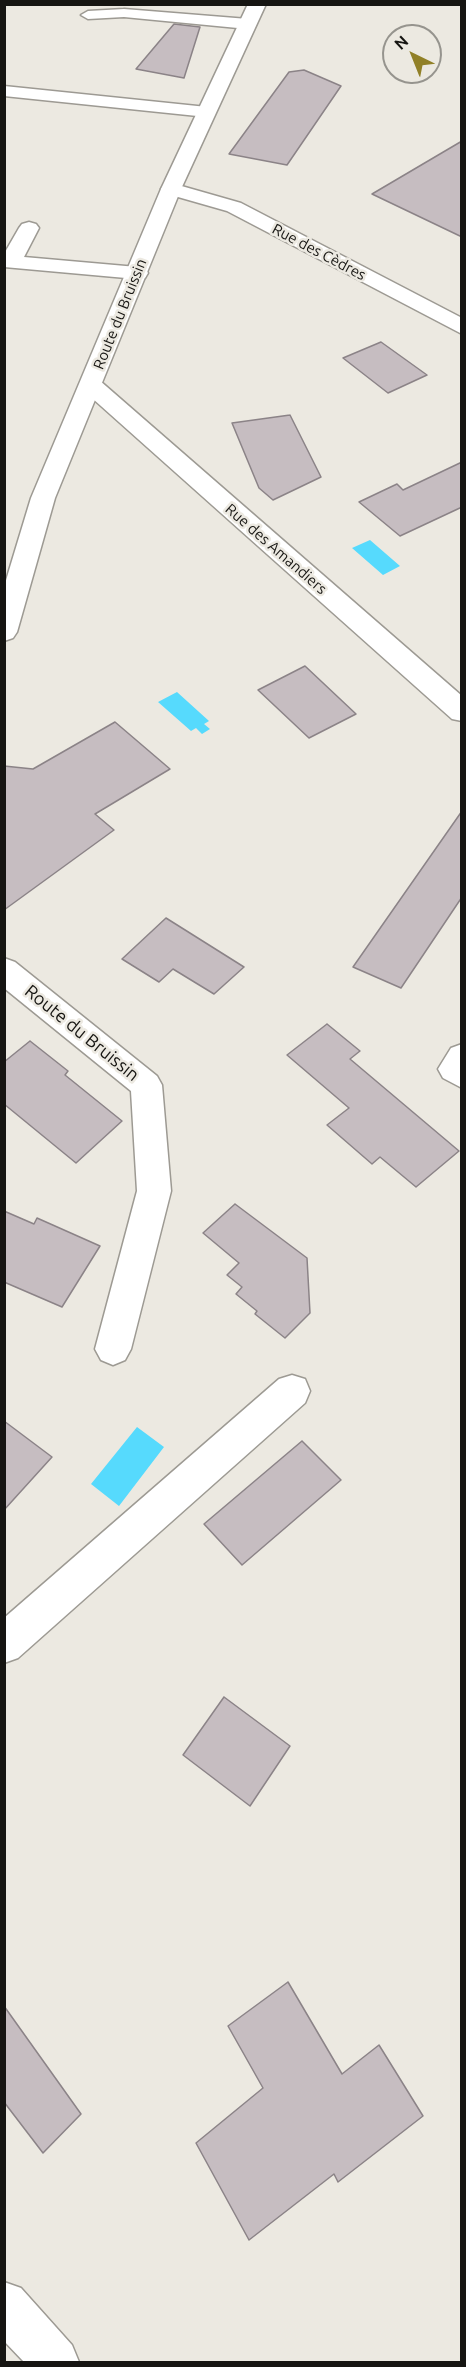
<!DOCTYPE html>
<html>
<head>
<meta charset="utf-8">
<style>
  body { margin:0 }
  #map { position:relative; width:466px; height:2367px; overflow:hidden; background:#ece9e1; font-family:Ubuntu,sans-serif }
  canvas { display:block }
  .frame { position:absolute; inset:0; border:6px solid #161512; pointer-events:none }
  .north { position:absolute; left:382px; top:24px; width:60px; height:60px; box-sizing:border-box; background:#ece9e1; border:2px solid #96948e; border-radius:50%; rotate:317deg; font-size:16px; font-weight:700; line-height:24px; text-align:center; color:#161512 }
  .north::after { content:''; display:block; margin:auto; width:21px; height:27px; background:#918027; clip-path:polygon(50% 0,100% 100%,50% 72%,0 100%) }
</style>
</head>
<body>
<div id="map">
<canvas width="466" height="2367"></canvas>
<div class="frame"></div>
<div class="north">N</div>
</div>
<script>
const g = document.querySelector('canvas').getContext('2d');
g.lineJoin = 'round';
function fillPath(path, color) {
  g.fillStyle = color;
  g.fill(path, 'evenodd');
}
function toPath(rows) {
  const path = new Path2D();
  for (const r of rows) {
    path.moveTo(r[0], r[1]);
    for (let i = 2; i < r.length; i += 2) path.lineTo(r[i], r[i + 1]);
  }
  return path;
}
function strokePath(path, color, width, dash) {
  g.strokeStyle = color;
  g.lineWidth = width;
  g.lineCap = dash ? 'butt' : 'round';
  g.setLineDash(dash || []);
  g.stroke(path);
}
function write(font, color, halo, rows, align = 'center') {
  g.font = font + ' Ubuntu,sans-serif';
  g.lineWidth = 5;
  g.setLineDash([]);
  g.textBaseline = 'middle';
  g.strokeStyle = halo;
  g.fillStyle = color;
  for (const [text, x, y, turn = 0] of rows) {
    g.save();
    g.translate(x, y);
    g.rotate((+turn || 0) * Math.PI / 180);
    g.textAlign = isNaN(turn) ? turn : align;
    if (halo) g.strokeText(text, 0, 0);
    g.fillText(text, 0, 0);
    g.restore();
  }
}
fillPath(toPath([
  [370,540,400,566,383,575,352,548],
  [177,692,209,721,204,724,210,729,202,734,196,728,191,731,158,702],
  [137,1427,164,1447,119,1506,91,1484]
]), '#56dafd');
const building = toPath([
  [174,24,200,27,184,78,136,69,174,24],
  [304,70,341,86,287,165,229,154,289,72,304,70],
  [462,141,462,237,372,194,462,141],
  [381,342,427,375,388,393,343,358,381,342],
  [290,415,321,477,273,500,259,488,232,423,290,415],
  [462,462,462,507,400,536,359,502,397,484,403,490,462,462],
  [305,666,356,714,309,738,258,690,305,666],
  [115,722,170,769,95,814,114,830,4,910,4,766,33,769,115,722],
  [462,811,462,897,401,988,353,967,462,811],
  [166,918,244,967,214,994,173,969,159,982,122,959,166,918],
  [327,1024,360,1051,350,1059,459,1151,416,1187,380,1157,372,1164,327,1125,349,1108,287,1055,327,1024],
  [30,1041,68,1071,65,1075,122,1121,76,1163,4,1104,4,1062,30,1041],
  [235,1204,307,1258,310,1313,285,1338,255,1314,257,1311,236,1294,242,1287,227,1275,239,1263,203,1233,235,1204],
  [4,1211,34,1224,37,1218,100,1246,62,1307,4,1282,4,1211],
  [4,1421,52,1457,4,1510,4,1421],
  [302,1441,341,1480,242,1565,204,1524,302,1441],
  [224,1697,290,1746,250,1806,183,1755,224,1697],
  [288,1982,342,2074,379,2045,423,2116,338,2182,334,2174,249,2240,196,2143,263,2088,228,2026,288,1982],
  [4,2006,81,2114,43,2153,4,2102,4,2006]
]);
fillPath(building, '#c6bdc1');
strokePath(building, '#8b8387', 1.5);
const lane = toPath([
  [124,9,248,19,256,24,248,29,124,17,88,19,81,15,88,11,124,9],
  [4,86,207,107,215,112,207,117,4,96,4,86]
]);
const street = toPath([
  [171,183,241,203,462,318,462,334,227,211,164,193,161,189,164,185,171,183],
  [29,222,36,224,39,228,24,257,137,267,145,268,148,273,145,278,137,279,4,267,4,254,19,228,22,224,29,222],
  [91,378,99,380,462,696,462,721,452,719,83,390,80,385,83,380,91,378],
  [4,958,15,962,157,1076,162,1085,171,1191,131,1349,125,1360,113,1365,101,1360,95,1349,137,1191,131,1091,4,988,4,958],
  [462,1044,462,1088,443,1078,438,1069,451,1048,462,1044],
  [292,1375,305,1379,310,1391,305,1403,18,1658,4,1663,4,1618,279,1379,292,1375],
  [4,2282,21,2288,72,2345,79,2362,24,2362,4,2341,4,2282]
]);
const secondary = toPath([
  [248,4,266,4,181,189,55,498,17,632,13,638,4,641,4,587,31,498,161,189,248,4]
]);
strokePath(lane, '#9d9a93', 3);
strokePath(street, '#9d9a93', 3);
strokePath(secondary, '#9d9a93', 3);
fillPath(lane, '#fff');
fillPath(street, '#fff');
fillPath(secondary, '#fff');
write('15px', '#161512', '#ece9e1', [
  ["Rue des Cèdres",319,252,28],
  ["Route du Bruissin",120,314,-68],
  ["Rue des Amandiers",276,549,41]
]);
write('18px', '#161512', '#ece9e1', [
  ["Route du Bruissin",82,1033,39]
]);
</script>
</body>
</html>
